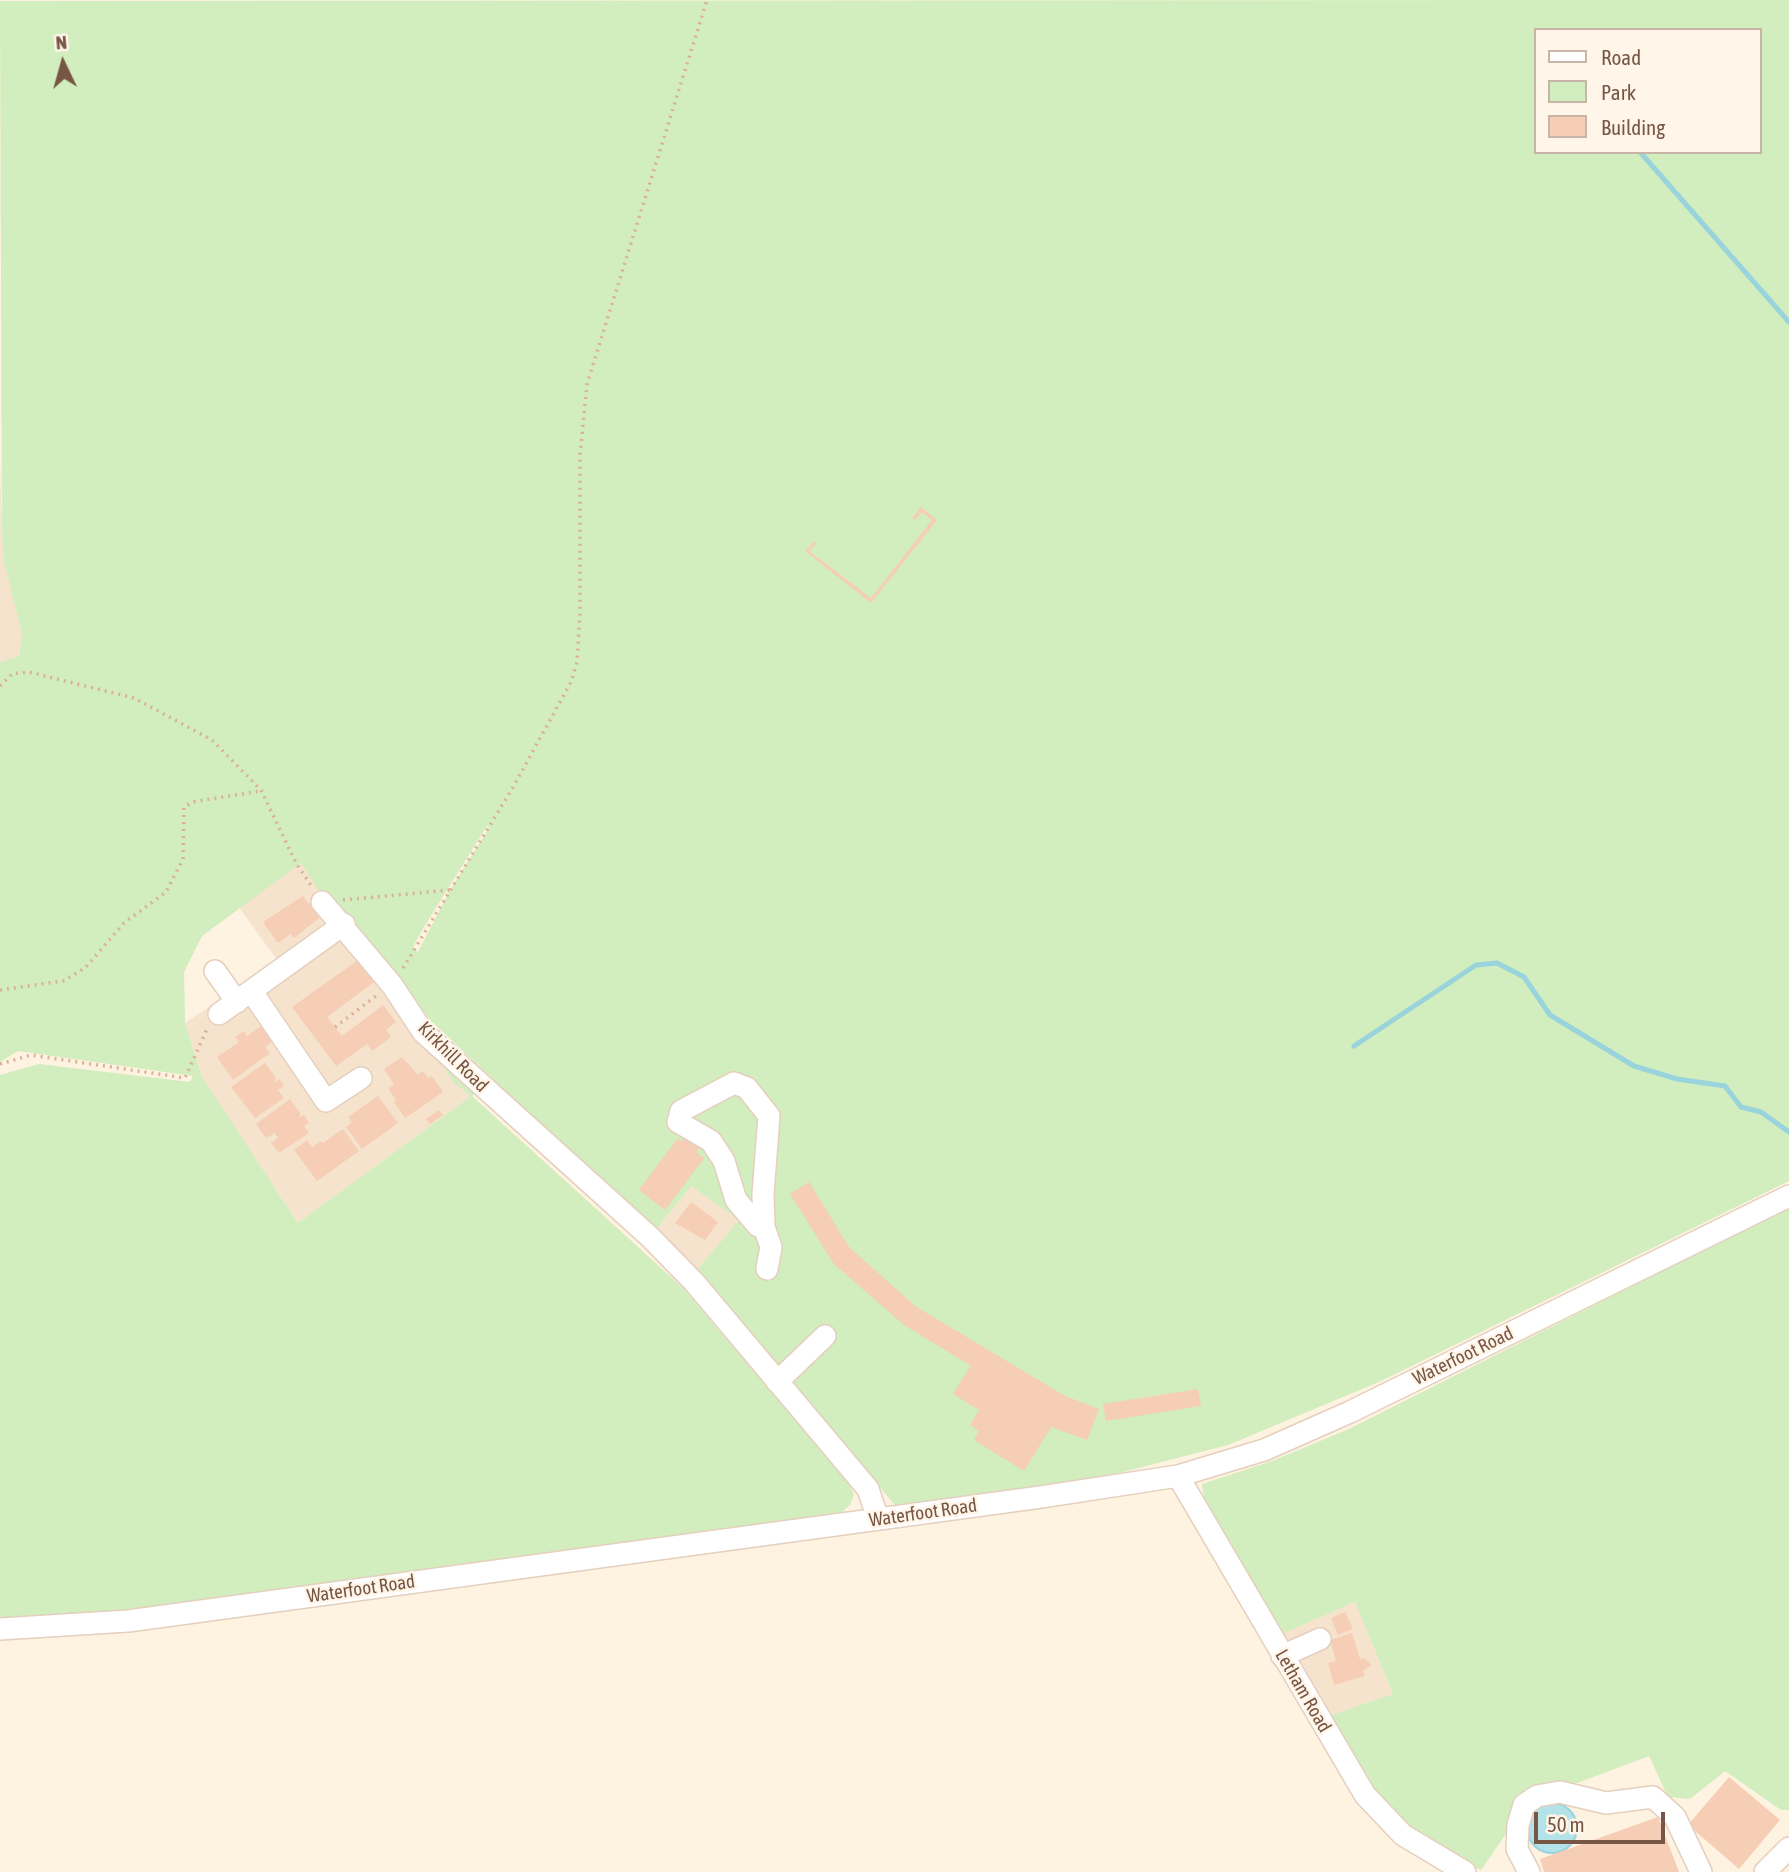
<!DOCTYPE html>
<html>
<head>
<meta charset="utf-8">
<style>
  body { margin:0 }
  #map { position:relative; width:1789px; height:1872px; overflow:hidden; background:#fef2e0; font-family:"Asap Condensed",sans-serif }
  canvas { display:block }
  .legend { position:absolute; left:1534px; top:28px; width:228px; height:126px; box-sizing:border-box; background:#fff5e8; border:2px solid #c9b5a7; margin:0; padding:9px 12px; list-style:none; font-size:21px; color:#775645 }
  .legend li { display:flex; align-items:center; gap:14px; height:35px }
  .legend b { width:35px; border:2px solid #c9b5a7 }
  .north { position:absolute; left:28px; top:28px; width:70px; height:70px; -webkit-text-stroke:5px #fff5e8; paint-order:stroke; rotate:355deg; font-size:19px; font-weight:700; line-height:28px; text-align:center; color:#775645 }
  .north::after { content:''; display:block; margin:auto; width:24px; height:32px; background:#775645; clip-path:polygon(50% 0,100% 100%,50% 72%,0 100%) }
  .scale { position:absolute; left:1534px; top:1812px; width:131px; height:32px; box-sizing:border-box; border:4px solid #775645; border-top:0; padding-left:9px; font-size:21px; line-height:24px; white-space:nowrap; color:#775645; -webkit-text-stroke:5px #fff5e8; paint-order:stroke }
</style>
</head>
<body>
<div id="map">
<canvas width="1789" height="1872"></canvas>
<ul class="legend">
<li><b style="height:9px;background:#fff"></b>Road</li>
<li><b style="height:19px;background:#d2edbe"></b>Park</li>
<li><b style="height:19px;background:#f6cdb5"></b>Building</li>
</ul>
<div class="north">N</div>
<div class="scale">50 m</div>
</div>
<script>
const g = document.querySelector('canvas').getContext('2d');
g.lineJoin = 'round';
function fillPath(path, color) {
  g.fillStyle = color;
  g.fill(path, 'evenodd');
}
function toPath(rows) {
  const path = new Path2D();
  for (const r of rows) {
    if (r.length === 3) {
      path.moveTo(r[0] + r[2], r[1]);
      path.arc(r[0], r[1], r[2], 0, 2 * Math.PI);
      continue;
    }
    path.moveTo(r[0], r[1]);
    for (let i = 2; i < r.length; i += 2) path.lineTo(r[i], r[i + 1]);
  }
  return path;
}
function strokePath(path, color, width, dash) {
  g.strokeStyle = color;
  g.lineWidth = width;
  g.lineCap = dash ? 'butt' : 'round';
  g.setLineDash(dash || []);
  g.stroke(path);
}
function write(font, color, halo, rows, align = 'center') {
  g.font = font + ' "Asap Condensed",sans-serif';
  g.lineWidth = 5;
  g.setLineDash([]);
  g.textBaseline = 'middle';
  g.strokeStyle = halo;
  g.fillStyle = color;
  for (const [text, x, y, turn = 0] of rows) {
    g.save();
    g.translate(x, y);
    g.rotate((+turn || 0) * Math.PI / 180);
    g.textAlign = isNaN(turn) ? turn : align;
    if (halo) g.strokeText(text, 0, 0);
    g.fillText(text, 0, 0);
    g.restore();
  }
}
fillPath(toPath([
  [0,460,2,533,22,634,19,656,0,662],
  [302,862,417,1042,438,1058,454,1083,471,1096,298,1223,202,1077,185,1023,278,961,238,906],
  [691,1186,739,1220,696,1271,655,1231],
  [1355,1602,1393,1694,1326,1717,1280,1635]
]), '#f6e3ce');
fillPath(toPath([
  [1789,0,1789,1181,1379,1382,1228,1445,1119,1473,900,1511,696,1271,739,1220,691,1186,655,1231,429,1019,403,985,388,998,301,863,202,936,184,972,185,1023,202,1077,298,1223,471,1096,454,1083,438,1058,478,1091,472,1096,683,1288,849,1484,854,1495,850,1505,842,1512,197,1604,0,1622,0,1075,39,1064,190,1082,193,1076,18,1051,0,1062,0,662,19,656,22,634,4,562,2,533,0,1],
  [1535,30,1759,30,1759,152,1535,152],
  [487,826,489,828,450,890,418,952,413,947,422,930],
  [1789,1207,1789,1810,1781,1810,1725,1771,1690,1799,1668,1797,1649,1756,1564,1788,1512,1825,1481,1870,1424,1841,1372,1791,1326,1717,1393,1694,1355,1602,1280,1635,1204,1500,1202,1484,1272,1461,1349,1429]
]), '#d2edbe');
const water = toPath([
  [1552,1828,25]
]);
fillPath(water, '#b3e3e9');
strokePath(water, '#99d3dc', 2);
strokePath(toPath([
  [1640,152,1789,322],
  [1354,1046,1476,965,1497,963,1524,977,1550,1015,1634,1066,1677,1079,1725,1086,1741,1107,1761,1112,1789,1132]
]), '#99d3dc', 5);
fillPath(toPath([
  [921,507,937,520,871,603,805,551,815,541,817,543,809,551,871,598,932,520,922,512,915,520,912,518],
  [303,896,319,918,294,938,291,934,278,943,263,922],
  [358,960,374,982,327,1017,342,1036,383,1005,396,1022,386,1030,391,1037,372,1051,367,1044,336,1066,292,1007],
  [261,1026,272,1042,265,1047,270,1053,233,1080,217,1057,239,1042,235,1037,244,1031,247,1036],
  [402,1057,418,1075,423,1071,428,1078,432,1076,443,1092,405,1118,394,1102,396,1100,388,1088,394,1084,384,1069],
  [265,1063,276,1078,273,1083,279,1079,284,1086,278,1090,284,1098,255,1118,231,1087],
  [378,1096,398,1123,362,1149,346,1127,352,1122,348,1117],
  [290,1099,301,1114,298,1118,304,1115,309,1123,304,1126,309,1133,279,1153,271,1143,278,1138,275,1133,266,1138,256,1124],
  [439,1110,443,1115,430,1124,426,1119],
  [343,1129,359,1151,317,1181,294,1150,307,1140,312,1147,321,1141,323,1143],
  [688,1133,702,1144,696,1152,704,1158,665,1210,639,1190,678,1138,682,1142],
  [809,1182,849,1247,915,1306,1065,1396,1099,1409,1087,1440,1051,1427,1024,1471,974,1440,979,1431,970,1425,979,1410,953,1394,970,1367,973,1367,904,1325,834,1264,790,1194],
  [691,1202,718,1222,705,1240,675,1223],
  [1198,1389,1201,1406,1106,1421,1103,1404],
  [1345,1612,1353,1629,1338,1635,1331,1618],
  [1352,1633,1360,1659,1365,1658,1371,1665,1363,1671,1365,1676,1334,1685,1328,1663,1336,1661,1330,1640],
  [1729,1777,1780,1820,1739,1869,1688,1825],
  [1658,1817,1679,1872,1544,1872,1540,1859]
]), '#f6cdb5');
const minor = toPath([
  [322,902,392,985,423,1032,650,1237,694,1282,868,1489,878,1519],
  [215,971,237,1002],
  [252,992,326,1101,361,1078],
  [219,1014,344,924],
  [764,1227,758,1226,736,1200,724,1161,711,1141,678,1122,681,1111,734,1083,747,1088,769,1116,763,1194,764,1227,771,1247,767,1269],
  [777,1382,825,1336],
  [1178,1476,1365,1795,1403,1835,1465,1872],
  [0,1629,128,1621,1041,1497,1178,1476,1264,1450,1350,1412,1789,1196],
  [1282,1656,1320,1639],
  [1529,1872,1517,1849,1518,1825,1524,1805,1537,1796,1560,1792,1606,1803,1653,1797,1675,1817,1701,1872],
  [1765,1872,1789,1848]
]);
strokePath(minor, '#e5cfbe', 24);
strokePath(toPath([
  [0,686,12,674,29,672,134,698,212,740,261,790,296,863,312,887],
  [343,900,450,890],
  [403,968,512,789,571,682,577,662,580,613,580,455,587,384,707,0],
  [0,990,63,981,85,968,124,923,166,892,183,859,184,807,193,802,260,791],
  [335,1027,376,996],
  [0,1064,31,1055,185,1078,207,1029]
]), '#dbb099', 3.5, [2, 5]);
strokePath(minor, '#fff', 21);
write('19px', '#775645', '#fff5e8', [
  ["Kirkhill Road",453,1057,45],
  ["Waterfoot Road",1463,1356,-26],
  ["Waterfoot Road",923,1513,-8],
  ["Waterfoot Road",361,1589,-8],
  ["Letham Road",1303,1691,60]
]);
</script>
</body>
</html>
